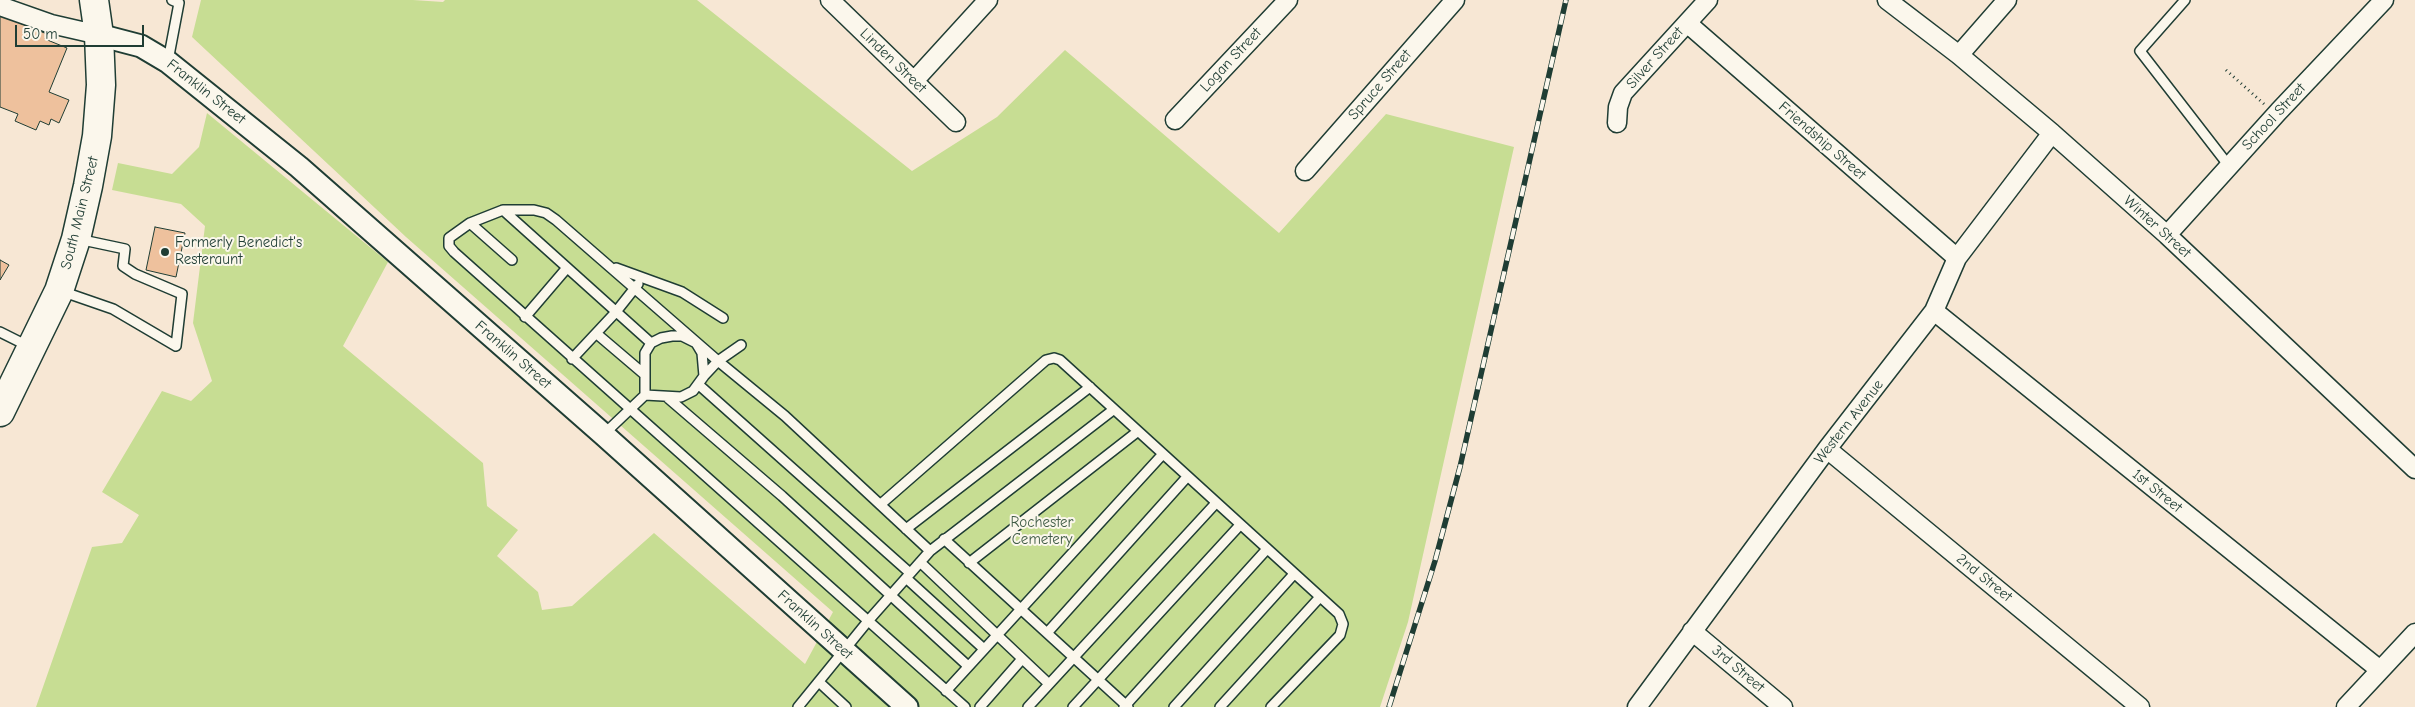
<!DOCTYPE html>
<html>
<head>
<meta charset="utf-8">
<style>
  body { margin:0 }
  #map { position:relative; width:2415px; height:707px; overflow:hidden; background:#f7e7d4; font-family:"Comic Neue",sans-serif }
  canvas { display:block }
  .scale { position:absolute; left:15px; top:25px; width:129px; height:22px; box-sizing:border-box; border:2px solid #1f3d34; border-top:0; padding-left:6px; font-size:15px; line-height:18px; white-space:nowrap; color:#1f3d34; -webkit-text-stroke:4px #fbf7ec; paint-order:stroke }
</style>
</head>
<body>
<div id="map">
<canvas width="2415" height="707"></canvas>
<div class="scale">50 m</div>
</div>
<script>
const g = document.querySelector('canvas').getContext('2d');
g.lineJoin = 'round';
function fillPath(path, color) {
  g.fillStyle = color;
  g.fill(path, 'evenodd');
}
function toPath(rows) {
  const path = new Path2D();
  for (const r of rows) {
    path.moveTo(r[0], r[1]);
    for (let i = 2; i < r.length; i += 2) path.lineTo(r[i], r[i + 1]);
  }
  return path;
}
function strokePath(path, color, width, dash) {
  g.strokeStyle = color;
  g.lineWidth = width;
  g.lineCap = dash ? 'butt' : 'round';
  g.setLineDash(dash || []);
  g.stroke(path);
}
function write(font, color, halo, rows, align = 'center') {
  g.font = font + ' "Comic Neue",sans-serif';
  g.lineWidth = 4;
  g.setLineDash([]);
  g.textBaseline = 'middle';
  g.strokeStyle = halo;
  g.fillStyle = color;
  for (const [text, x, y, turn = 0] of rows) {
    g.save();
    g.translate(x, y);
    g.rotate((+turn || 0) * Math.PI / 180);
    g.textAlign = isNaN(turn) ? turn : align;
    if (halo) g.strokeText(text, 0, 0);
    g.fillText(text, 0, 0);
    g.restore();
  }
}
fillPath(toPath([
  [201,0,413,0,443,2,445,0,697,0,912,171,997,117,1065,50,1279,233,1386,114,1514,147,1408,622,1380,707,36,707,92,547,122,543,139,515,102,492,162,391,191,401,212,381,193,323,205,226,181,204,112,190,118,163,172,174,199,147,207,113,388,262,343,346,483,463,487,506,518,530,497,556,538,592,542,610,572,606,654,533,805,664,833,612,406,237,192,37]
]), '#c7dd93');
const building = toPath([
  [0,15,47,34,45,39,67,48,49,92,69,100,59,123,51,119,49,125,40,121,36,130,15,121,18,114,0,107,0,15],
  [155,227,185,233,176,277,146,270,155,227],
  [0,260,9,265,0,280,0,260]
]);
fillPath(building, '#eec19d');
strokePath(building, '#1f3d34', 1);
const service = toPath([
  [2185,0,2140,51,2229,166],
  [168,61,179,3,172,0],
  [503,210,651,343],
  [470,223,512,260],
  [616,268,682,292,723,318],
  [61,291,113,309,176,346,182,294,135,274,123,266,125,249,78,239],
  [525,317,566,269],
  [0,332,28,346],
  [597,334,644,374],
  [672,336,682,336,696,343,702,353,704,376,693,391,681,397,645,395,645,353,651,343,661,338,672,336],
  [572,359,615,313,638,284],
  [704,376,718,361,741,345],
  [699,385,910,573],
  [668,398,782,496,968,666],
  [604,434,645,395],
  [881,504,1046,360,1054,358,1060,360,1339,614,1343,624,1340,635,1271,707],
  [906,529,1090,387],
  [944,539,1128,707],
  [930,551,785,416,718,361,556,220,546,213,534,210,503,210,470,223,449,238,449,246,454,252,965,707],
  [920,562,1049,684],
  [969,563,1137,432],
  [906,578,984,649],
  [1047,633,1187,477],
  [819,682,846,707],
  [946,691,1162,455],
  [798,707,868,621,930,551,1113,410],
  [980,707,1022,659],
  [1028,707,1216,503],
  [1073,707,1240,525],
  [1124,707,1267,549],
  [1174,707,1294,574],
  [1220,707,1320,597]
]);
const minor = toPath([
  [830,0,956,122],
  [1887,0,1959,55,2052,133,2167,235,2415,469],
  [0,6,51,24,99,35],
  [1687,23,1957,258],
  [1959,55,2007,0],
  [914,81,988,0],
  [1175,120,1288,0],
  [1617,123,1618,107,1623,93,1708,0],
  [1305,171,1455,0],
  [2167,235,2279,111,2384,0],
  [1934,311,2380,670],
  [1827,449,2140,707],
  [1692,631,1783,707],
  [1637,707,1827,449,1934,311,1957,258,2052,133],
  [2346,707,2415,633]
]);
const tertiary = toPath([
  [99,35,141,46,168,62,299,167,604,435,907,707]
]);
const primary = toPath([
  [0,412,59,291,76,239,88,186,97,136,101,85,99,35,94,0]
]);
strokePath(service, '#1f3d34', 12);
strokePath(minor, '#1f3d34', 21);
strokePath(tertiary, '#1f3d34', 25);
strokePath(primary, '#1f3d34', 31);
strokePath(toPath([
  [2226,70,2264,104]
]), '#1f3d34', 3, [1, 4]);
strokePath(service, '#fbf7ec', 9);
strokePath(minor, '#fbf7ec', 18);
strokePath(tertiary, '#fbf7ec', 21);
strokePath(primary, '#fbf7ec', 28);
const rail = toPath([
  [1389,707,1435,561,1460,467,1566,0]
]);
strokePath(rail, '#1f3d34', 5.5);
strokePath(rail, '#fbf7ec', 4, [11]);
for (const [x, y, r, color] of [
  [165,252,5,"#1f3d34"]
]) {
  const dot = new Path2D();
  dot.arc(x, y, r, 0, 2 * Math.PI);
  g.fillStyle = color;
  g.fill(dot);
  strokePath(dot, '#fbf7ec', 2);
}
write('15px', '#1f3d34', '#fbf7ec', [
  ["Silver Street",1655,58,-48],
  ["Logan Street",1231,60,-47],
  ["Linden Street",893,61,44],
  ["Spruce Street",1380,85,-49],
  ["Franklin Street",206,92,38],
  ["School Street",2274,117,-47],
  ["Friendship Street",1822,141,41],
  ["South Main Street",80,213,-76],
  ["Winter Street",2157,227,42],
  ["Franklin Street",513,355,41],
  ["Western Avenue",1849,422,-52],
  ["1st Street",2157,491,39],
  ["2nd Street",1984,578,39],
  ["Franklin Street",815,625,42],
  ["3rd Street",1738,669,40]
]);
write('15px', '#1f3d34', '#fbf7ec', [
  ["Formerly Benedict's",175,243],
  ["Resteraunt",175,260]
], 'left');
write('15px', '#415d47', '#fbf7ec', [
  ["Rochester",1042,523],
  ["Cemetery",1042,540]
]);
</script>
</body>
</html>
